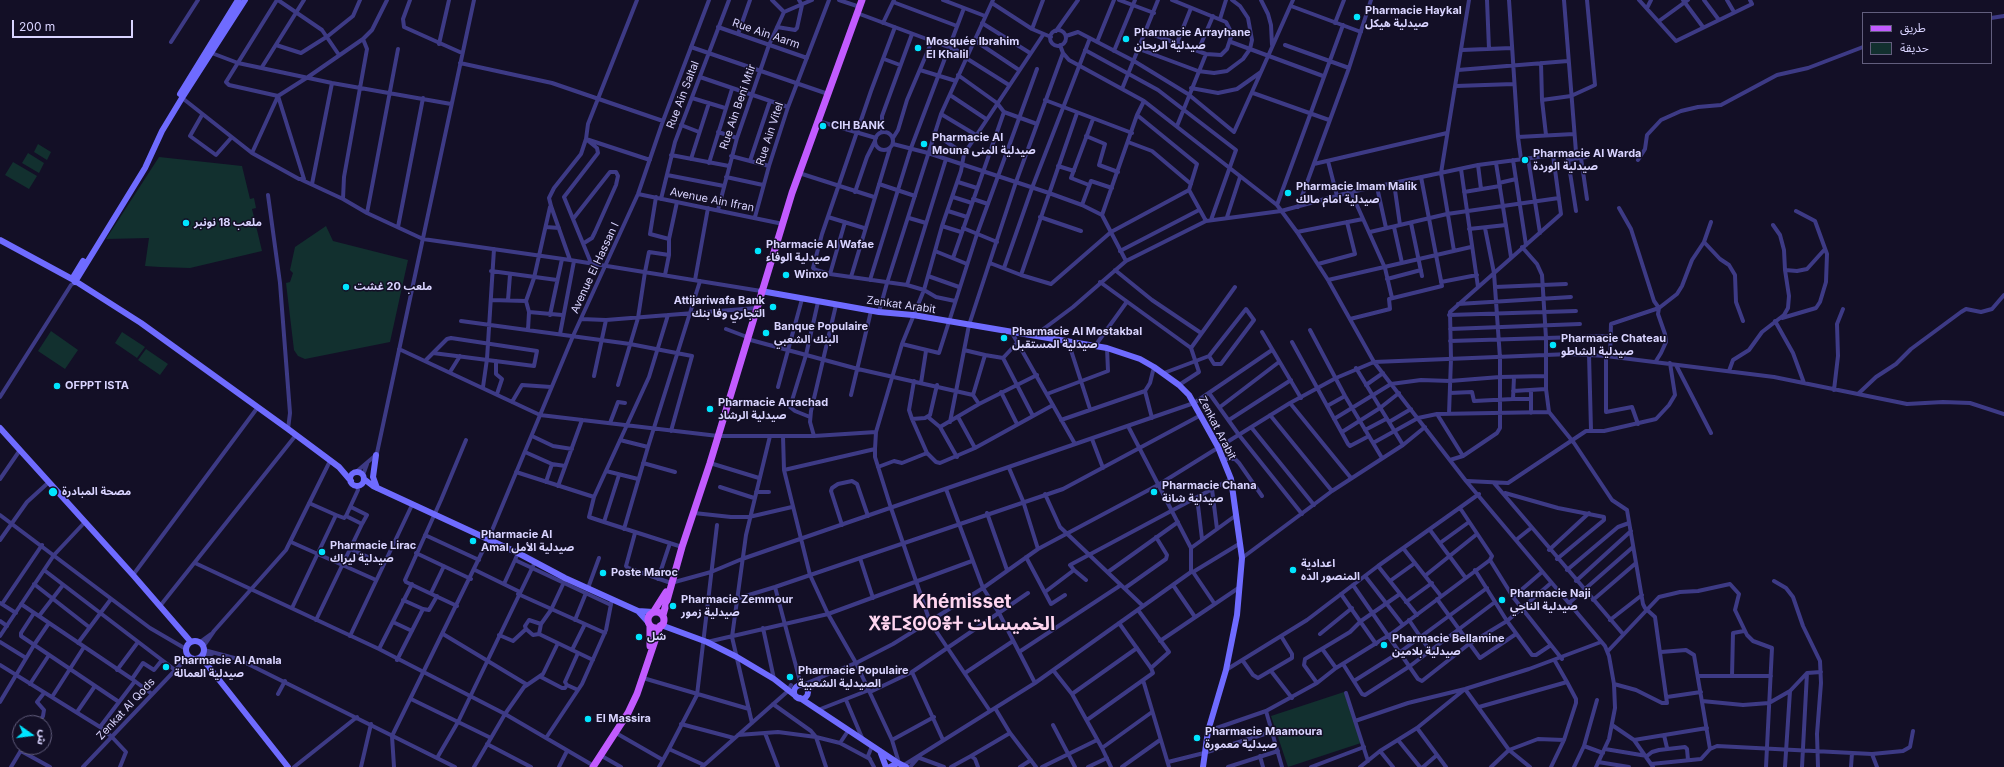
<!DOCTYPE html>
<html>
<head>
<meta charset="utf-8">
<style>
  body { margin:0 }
  #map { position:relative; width:2004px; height:767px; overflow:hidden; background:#130f26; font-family:Inter,"Noto Sans Arabic",sans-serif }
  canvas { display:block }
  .legend { position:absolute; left:1862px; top:12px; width:130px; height:52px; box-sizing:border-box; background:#130f26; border:1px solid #625e7d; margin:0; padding:5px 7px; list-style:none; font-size:12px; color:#d9d4ff }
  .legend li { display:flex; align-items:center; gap:8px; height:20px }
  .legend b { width:20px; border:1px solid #625e7d }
  .north { position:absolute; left:12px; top:715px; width:40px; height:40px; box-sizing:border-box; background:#130f26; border:1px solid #625e7d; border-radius:50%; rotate:104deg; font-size:11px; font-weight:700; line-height:16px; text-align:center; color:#d9d4ff }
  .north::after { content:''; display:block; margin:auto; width:14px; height:18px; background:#00e5ff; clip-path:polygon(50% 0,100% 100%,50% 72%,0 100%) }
  .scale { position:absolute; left:12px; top:20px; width:121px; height:18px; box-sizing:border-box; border:2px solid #d9d4ff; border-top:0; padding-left:5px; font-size:12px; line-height:14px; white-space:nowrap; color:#d9d4ff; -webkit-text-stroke:3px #130f26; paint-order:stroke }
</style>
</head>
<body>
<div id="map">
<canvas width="2004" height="767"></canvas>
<ul class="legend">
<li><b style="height:5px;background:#c25bff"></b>طريق</li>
<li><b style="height:11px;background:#12302f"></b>حديقة</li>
</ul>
<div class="north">ش</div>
<div class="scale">200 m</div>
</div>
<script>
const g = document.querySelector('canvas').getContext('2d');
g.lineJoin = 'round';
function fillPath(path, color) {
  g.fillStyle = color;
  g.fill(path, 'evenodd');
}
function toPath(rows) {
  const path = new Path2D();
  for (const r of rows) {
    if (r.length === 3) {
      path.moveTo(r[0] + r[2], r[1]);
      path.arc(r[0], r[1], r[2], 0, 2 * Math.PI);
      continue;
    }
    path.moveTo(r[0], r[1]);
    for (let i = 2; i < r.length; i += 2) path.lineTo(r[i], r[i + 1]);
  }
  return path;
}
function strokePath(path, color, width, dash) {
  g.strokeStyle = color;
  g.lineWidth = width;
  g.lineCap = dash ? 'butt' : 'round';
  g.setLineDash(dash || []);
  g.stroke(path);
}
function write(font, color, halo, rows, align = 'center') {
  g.font = font + ' Inter,"Noto Sans Arabic","Noto Sans Tifinagh",sans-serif';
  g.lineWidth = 3;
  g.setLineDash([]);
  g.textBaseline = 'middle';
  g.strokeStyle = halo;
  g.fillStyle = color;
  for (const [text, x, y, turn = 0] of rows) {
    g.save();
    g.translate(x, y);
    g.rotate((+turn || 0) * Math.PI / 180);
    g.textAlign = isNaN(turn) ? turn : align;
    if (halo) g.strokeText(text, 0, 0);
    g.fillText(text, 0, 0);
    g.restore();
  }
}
fillPath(toPath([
  [38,144,51,152,47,160,34,152],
  [28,153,44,163,39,173,22,163],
  [159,157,242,166,250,199,254,198,256,208,252,209,262,251,190,268,160,267,145,266,149,238,106,239],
  [13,162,37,176,29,189,5,175],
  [326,226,333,241,408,260,390,342,305,359,298,356,294,350,286,283,290,282,293,273,290,270,295,247],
  [51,331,78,350,65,369,38,351],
  [122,332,145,347,137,358,115,343],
  [146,349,168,364,160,375,138,360],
  [1344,692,1361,743,1288,767,1271,716]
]), '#12302f');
strokePath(toPath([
  [278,0,322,30,339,55],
  [410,0,403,19,404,27,462,53],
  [772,0,784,12],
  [839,0,860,7],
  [943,0,985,16],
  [1119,0,1154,13],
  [1261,0,1268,14,1271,25,1272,45],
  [1487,0,1489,49],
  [1509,0,1518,137,1521,159],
  [1639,0,1676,41,1752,4,1750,0],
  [1683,0,1703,27],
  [1704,0,1719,20],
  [1727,0,1734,12],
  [893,2,957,26],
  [992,3,1032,29,1051,37],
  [1291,6,1361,32],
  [1647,8,1651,0],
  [784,12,812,0],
  [857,13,967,54],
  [1991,18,2004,16],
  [1220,19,1226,0],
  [1659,21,1688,0],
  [883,23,894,0],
  [982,23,1030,53],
  [1335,23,1344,0],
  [718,27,807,58],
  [777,27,795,30,797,28,802,5,799,0],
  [895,27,871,91,822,234,813,268,816,270,830,274,907,285,924,290,936,297,955,301],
  [1032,29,1043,0],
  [1058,38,8],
  [1056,31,1078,0],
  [1146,32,1206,54,1221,55,1227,49,1232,34,1226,22,1172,0],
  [738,34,750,0],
  [1066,36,1078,32,1134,61,1188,94,1234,132,1261,72],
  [974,40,1019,70],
  [171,42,198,0],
  [1097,42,1114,0],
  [1231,42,1323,76],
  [1177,43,1191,8],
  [439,44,449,0],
  [276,45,301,53,328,36,353,16,360,0],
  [1060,45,1063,53,1069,60,1144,101,1277,205,1297,232,1328,280,1374,362,1466,481,1605,646,1609,656,1614,684,1615,708,1609,739,1596,767],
  [1285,45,1349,68],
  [691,47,828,94],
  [1139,49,1198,71,1214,73,1227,71,1243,59,1250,49,1252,40,1248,18,1240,6,1232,0],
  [1085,50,1158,90,1236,150,1211,220],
  [1462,50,1512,48],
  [1114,51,1135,0],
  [1198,51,1213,16],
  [209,52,238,63,332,83,451,104],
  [966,58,1009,85],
  [884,59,900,65],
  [460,63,552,83,663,121],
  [1541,63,1542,100,1546,135],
  [262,67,304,0],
  [920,70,956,81],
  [1458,70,1568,61],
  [700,77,788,107],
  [1456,86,1514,84],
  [1191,88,1218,93,1237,89,1261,72,1293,0],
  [1122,89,1158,0],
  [1253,93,1329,120],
  [950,95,986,119],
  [181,97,252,153,299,179,304,179,278,96,229,85,226,82,277,0],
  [692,98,725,108],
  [1045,100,1132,133],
  [1542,100,1571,96,1595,85,1587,0],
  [1004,112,1037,124],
  [941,114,976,135],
  [202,115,190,136,216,155,231,138],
  [818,121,876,138],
  [681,125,699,132],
  [1177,126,1206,54],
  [718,132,737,138],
  [882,132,882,116,912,34],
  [884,141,9],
  [934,133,964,154],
  [1086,136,1105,144,1099,165,1118,172],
  [1518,137,1574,134],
  [893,138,898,130,907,100,932,41],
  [1128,142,1152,151,1191,184],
  [893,144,928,153,1049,193,1082,205,1102,215,1126,261],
  [252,153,278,96,308,77,363,39,372,30,387,0],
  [1567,153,1576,211],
  [671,155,729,166],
  [731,156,769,166],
  [1528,158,1540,233],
  [1581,158,1587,199],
  [691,159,709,103],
  [1513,160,1526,245],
  [1568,160,1586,157],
  [1638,160,1645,149,1647,135,1661,120,1681,111,1698,107,1721,105,1777,75,1808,68,1863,47],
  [750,161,770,101],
  [1328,161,1337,196],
  [709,163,732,89],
  [1496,163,1511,257],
  [1314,164,1447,133],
  [1478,165,1481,189],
  [1058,166,1074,171],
  [1461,169,1478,287],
  [799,173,874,197],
  [667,175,724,186],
  [726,177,763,185],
  [302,180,343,199,367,213,423,239,570,260,761,291],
  [958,182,977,188],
  [1394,183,1400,225],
  [1499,183,1516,179],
  [312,184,332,83],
  [879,184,915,196],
  [1089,185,1071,178,1093,119],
  [1377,187,1386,228],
  [1189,190,1206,221],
  [855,192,867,157,875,141],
  [1351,192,1385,268,1392,298],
  [1464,192,1500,186],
  [638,194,783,224],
  [268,195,280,283,290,413,288,429],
  [656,197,650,234,669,239],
  [953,197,972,203],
  [343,199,344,177,367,49,363,39],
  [661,199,675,142,729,0],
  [973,199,988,204],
  [1082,205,1091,181,1112,188],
  [1277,205,1343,25],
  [1298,207,1349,68,1371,0],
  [1619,208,1631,229,1654,301,1659,308,1658,314,1665,334,1666,342,1661,353,1656,361],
  [718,210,737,138,769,45,784,12],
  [948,211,967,217],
  [367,213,398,49],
  [1102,215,1137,115,1144,101],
  [755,217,769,166,788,107,829,0],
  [828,217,864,228],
  [1040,217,1081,231],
  [1227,217,1240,177],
  [909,218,926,223],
  [573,219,610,172,616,172,618,176,616,185,595,232,592,238,584,243],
  [1411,223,1422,276],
  [942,226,961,232],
  [398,227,423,98],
  [546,227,559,228],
  [1394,227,1402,263],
  [963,228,997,242],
  [1469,229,1506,225],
  [1297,232,1363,219],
  [1370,232,1447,214,1559,198],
  [1704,242,1720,259,1729,265,1735,275,1736,302,1743,321],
  [1522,247,1537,264,1542,275,1546,338,1546,389,1549,412,1574,443,1612,500,1627,510,1643,604,1645,608,1655,617,1667,703,1662,703,1636,690,1614,684],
  [935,251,967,264],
  [1120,251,1199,210],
  [1454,251,1441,173,1469,0],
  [669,255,669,239,677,202],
  [953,258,1004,112,997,103,958,75],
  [570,260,551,206,549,198,554,188,581,154,586,139,650,160],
  [591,263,564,197,598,153,597,148,586,139,588,124,637,0],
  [990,263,1021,275,1051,284,1111,232,1189,190,1197,164,1137,115],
  [1318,264,1355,254,1347,222],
  [1004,268,1032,188,1090,38],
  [1115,270,1152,300,1201,333],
  [1785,270,1797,271,1807,269,1825,249],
  [491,271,557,280],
  [830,274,845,222],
  [1021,275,1077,113],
  [928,276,959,287],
  [851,277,890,148],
  [1387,279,1421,270],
  [695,280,708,208],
  [870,280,911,148,964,8],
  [1328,280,1471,247],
  [1100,282,1191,348,1199,372,1179,385],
  [1441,282,1477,275],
  [907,285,946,159],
  [1495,287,1566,284],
  [491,300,526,301],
  [508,300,510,275],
  [1458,304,1571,297],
  [529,312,562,315],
  [879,312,887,283,941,114,993,0],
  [550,315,562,259],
  [1449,315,1576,311],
  [1782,318,1816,308,1820,302,1826,282,1827,254,1815,221,1796,211],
  [581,319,606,320,756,308],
  [1350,319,1390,309,1389,299,1442,286,1421,177],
  [461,321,630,344,692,356,671,431],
  [1775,321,1793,353,1804,383],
  [726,329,747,337],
  [1450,329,1580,324],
  [528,330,529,312,526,301,534,278,550,207],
  [1310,330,1345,396,1382,458],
  [1262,332,1301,398],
  [1012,333,1075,444],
  [560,334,574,261],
  [1034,336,1073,307,1126,261,1206,221,1281,211,1351,192,1478,165,1576,152,1564,0],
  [747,339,858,369,973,395,979,404],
  [1068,341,1090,409],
  [1450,341,1610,336],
  [1292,342,1348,444,1350,446,1369,436],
  [902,344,939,353,977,234,1037,69],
  [1095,346,1126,303],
  [1191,348,1235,287],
  [399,349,540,415,718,436,814,436,876,432],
  [964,350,985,355,973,395],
  [1589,354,1591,430],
  [985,355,1003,358,1017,343],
  [1606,356,1606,412,1632,407,1638,424],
  [1610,356,1611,324,1659,308,1677,294,1682,286,1692,260,1704,242,1711,222],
  [1003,358,1033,416],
  [426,360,447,339,451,338,537,351,534,366,433,353],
  [496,361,496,374,502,379,497,394],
  [1676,365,1711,433],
  [1356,368,1403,445],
  [1729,371,1733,360,1749,350,1762,332,1784,315,1788,308,1789,296,1785,270,1784,250,1780,235,1773,225],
  [450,372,460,356],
  [1164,373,1209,356,1246,309,1254,320,1221,364,1214,364,1209,356],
  [594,376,606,320],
  [1514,377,1513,399,1531,399],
  [914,381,909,410,912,419,927,453,936,462,940,463,975,448,1053,405],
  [921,383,926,351],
  [618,385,638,318,645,272,649,252,669,255,665,275],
  [1366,385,1383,373],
  [483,387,487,359,494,249],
  [778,387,802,299],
  [1834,390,1838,356,1837,324,1843,309],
  [1145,391,1152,418],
  [1513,391,1546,389],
  [1001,392,1017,424],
  [1209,393,1239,435,1302,514],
  [1450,393,1472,392,1474,401,1513,399],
  [1047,394,1108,371,1107,348],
  [1858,394,1876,377,1896,364,1911,349,1961,312,1966,309,1981,312,1992,309,2004,295],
  [851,395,871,311],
  [0,397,71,285,75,282],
  [512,402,522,385,551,387],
  [1290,403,1351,478],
  [1327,406,1345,396],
  [1220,407,1279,362],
  [1531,413,1531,390],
  [1437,414,1463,456],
  [1449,414,1451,359,1450,312,1561,214,1553,155],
  [1270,415,1332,491],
  [810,417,795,411,790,407,806,355,818,302],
  [928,417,940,427,957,457],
  [958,417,975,448],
  [912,419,925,418,930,415,937,385],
  [1334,419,1391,384,1421,380,1450,381,1500,377,1545,376],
  [1061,420,1145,391,1150,383,1154,367],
  [1229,420,1291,380],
  [950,422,969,325,1016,182,1063,53],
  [1389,422,1411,409],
  [610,423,618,402,625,403],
  [1128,426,1191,548,1191,571],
  [940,427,979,404,1037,375],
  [1251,427,1314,505],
  [1365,430,1386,419],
  [1342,432,1380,408,1399,393],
  [532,436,553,446,572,449],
  [783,436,784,470,810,575,828,614,856,663,892,740,899,763],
  [814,436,810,422,811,411,836,305],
  [1092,439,1103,468],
  [620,440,648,447],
  [1373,443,1418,418,1437,414,1549,412],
  [525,452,552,464,565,466],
  [1224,459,1235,459,1239,463,1262,496],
  [1450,460,1463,456,1497,433,1500,428,1500,358,1494,273,1485,228],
  [643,463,675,472],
  [710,463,759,478],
  [878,467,894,461,902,463,927,453],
  [1009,468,1023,501,1038,549],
  [784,470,875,449],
  [606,471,638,479],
  [356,472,376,455,377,453,474,0],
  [516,472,594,497],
  [363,475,367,464],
  [619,475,604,522,682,547],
  [0,479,20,450],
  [1467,481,1508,483,1586,431,1604,431,1656,419,1669,405,1675,395,1670,363],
  [546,482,552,464],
  [1494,483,1623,634],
  [558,486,582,420],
  [720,487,754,498],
  [946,489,983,588,999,613,1035,683],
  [1212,489,1217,529],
  [756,492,769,492],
  [1505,493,1558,508,1604,517,1604,520,1557,559],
  [1045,494,1060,527,1143,606],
  [1197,497,1202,539],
  [351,507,367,515,362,524],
  [694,513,731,517,749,517,792,507],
  [987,513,1007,570],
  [0,515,150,628,186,649],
  [336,515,344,518,346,516],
  [604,522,589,517,594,497,649,377,668,315],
  [842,525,831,491,832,488,838,484,852,481,857,484,868,516],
  [624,529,648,447,700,281],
  [1430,530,1465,577],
  [635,533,626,566,628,568,671,583,711,572,742,559,1194,403,1272,350],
  [425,535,479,560],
  [0,540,27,502,49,482],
  [1516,540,1531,528],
  [291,542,376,580],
  [1440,543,1469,522],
  [1191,548,1235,516],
  [1403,548,1441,596],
  [350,549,384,564],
  [1549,550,1589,513],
  [416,553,471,579],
  [518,553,515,560,611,605],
  [1026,557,1051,604,1065,595],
  [860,558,873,598],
  [1242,558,1332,491,1403,445,1425,427],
  [1490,560,1513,597,1562,659],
  [195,563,379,649,505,714,594,766],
  [1378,566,1417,615],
  [44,570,175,670],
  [475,570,520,592],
  [1475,570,1507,621,1532,655,1536,655,1551,645],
  [1567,570,1618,527,1629,523],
  [1108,572,1178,522],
  [1193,572,1214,603],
  [133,575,258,407],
  [1426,575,1477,534],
  [1365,576,1403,625],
  [658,579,670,543],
  [1086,580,1074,570,1070,565,1231,479],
  [1390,581,1415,563],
  [1576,581,1631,531],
  [1774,581,1786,588,1793,597,1803,626,1820,661,1821,683,1817,734,1818,767],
  [34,584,89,627],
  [504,584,515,560],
  [1173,585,1195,617],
  [1353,585,1418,679,1422,681,1469,644,1507,621,1551,583],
  [775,587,801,685],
  [588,588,599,558],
  [1125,588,1166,559,1167,555,1156,537],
  [1045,592,1074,570],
  [431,593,444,566],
  [518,594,605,633],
  [1341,594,1376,644],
  [1513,597,1542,572],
  [739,598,775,587,1063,489,1201,415],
  [1437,599,1480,658,1516,634],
  [403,600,423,609],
  [1593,600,1636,563],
  [1406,602,1432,583],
  [0,603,16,613],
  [1569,603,1633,547],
  [2,604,42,545],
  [21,604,132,679,152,694],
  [160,606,296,435],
  [457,606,406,582,405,580,441,500,466,440],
  [292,608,336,515,309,503],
  [1138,610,1169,652,1151,668],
  [34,613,21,633,21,636,119,702],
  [39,616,63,585],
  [316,620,362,524,346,516,358,490,357,486],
  [575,620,586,593],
  [1409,620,1430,651],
  [1610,620,1642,595],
  [0,621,7,626],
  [393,622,412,631],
  [541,624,529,620,525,626,526,629,533,635,539,634,593,660],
  [763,628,774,679],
  [443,634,526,684],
  [539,634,541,624,551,610,565,580],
  [1320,634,1352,608],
  [499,635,513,641,526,629],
  [0,636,54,555,85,522],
  [350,636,412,505],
  [1160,641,1240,587],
  [0,642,26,658],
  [200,642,211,634],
  [707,642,828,614,972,561],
  [78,643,111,599],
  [203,647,214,631,286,550,330,461],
  [379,649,412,584],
  [204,650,238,659,455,767],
  [572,650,585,624],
  [1323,650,1336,668],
  [1608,651,1659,597,1680,592,1698,591,1730,584,1739,594,1735,610,1747,635,1753,641,1772,648,1766,767],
  [1019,652,1121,585],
  [1661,652,1686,650,1694,655,1710,749],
  [578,653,565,682,567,685,578,690],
  [203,654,212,654],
  [397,660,423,609,429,610,437,596],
  [1243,661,1253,675,1258,678,1292,658,1292,654,1281,636],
  [182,663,194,659],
  [1343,664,1362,694,1365,695,1410,666,1495,602],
  [0,665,100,727,112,737,126,752,120,767],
  [117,670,138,642],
  [1053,670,1072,694,1102,748,1111,767],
  [1226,670,1307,620,1378,566,1479,494],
  [1271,671,1292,698],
  [912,672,943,740],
  [965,673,1013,641],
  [1698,676,1771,676],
  [1732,676,1733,633,1744,631],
  [541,677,562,688,565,688,567,685],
  [643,678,749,709],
  [132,679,143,663,154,670,162,660],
  [1143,680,1169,767],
  [1354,681,1400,652,1487,588],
  [1317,683,1304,665,1305,659,1350,632,1361,621,1400,594],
  [30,684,49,655],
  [802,685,858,662,893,644,983,588,1038,549,1158,485,1290,403,1336,378,1374,362,1570,354,1606,356,1774,377,1907,404,1943,402,1970,403,2004,414],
  [870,692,912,672,1028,593],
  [807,693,819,680],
  [1346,693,1368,761],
  [278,694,285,681],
  [1072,694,1137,648],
  [52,697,84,647],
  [1667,697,1701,692],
  [411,699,491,738],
  [846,700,863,740],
  [1702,701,1743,705,1769,703,1790,691,1807,673,1821,672],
  [0,702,34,645,49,623],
  [773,704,811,731,816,737,826,767],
  [1479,707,1567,682,1555,661],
  [995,708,1010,733,1036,767],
  [818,710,869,690],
  [990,711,930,622,891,508,875,457,875,449,876,432,902,344,924,290,942,226,961,171,964,154,1043,35],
  [1266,711,1282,767],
  [77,712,95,686],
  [1087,720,1153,673,1151,668,1119,623],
  [1355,721,1408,703,1465,689,1529,669,1601,642],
  [39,723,43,716,44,710,37,702,44,693],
  [752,723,732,637,746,535,770,436],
  [681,724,734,738],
  [1053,725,1075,767],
  [1612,725,1634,740,1653,767],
  [100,727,135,681],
  [1417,728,1446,767],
  [1208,731,1266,711,1317,683,1336,668,1391,634,1490,560,1492,556,1460,508],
  [616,733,663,760,659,767],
  [765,733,778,767],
  [738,735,778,732,816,737,840,743,870,759],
  [1664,735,1667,748],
  [546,738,582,684,606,630,612,599],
  [892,740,934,717],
  [1398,740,1420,767],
  [1634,740,1707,728],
  [840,743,848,731],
  [487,744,531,767],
  [872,746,868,756,874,767],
  [1584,746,1603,753],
  [1102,748,1152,712],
  [669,749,697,695,717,525],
  [1605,749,1647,756,1652,752,1659,750,1685,747,1687,749,1688,760],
  [21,751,50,767],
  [1380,751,1393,767],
  [1872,754,1877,767],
  [600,755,621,767],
  [971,756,1010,733],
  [1260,756,1263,767],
  [917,757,944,767],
  [437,758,458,722,535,562],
  [663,760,669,749,704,765],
  [1168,762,1204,753,1271,732],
  [1598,762,1629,767],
  [1651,764,1701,759,1710,749,1717,746,1872,754,1903,751,1910,747,1913,731],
  [904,765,1035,683,1191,572,1193,572,1239,544],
  [11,767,23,747],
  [83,767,182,663,187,654],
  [294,767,357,717],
  [361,767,371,724],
  [394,767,392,736,488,540,573,336,638,194,663,121,709,0],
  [474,767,505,714,524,687,543,674,558,643],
  [559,767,567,751],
  [702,767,788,691,791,685],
  [910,767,918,758],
  [951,767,971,756,975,759,978,767],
  [1020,767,1031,760],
  [1042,767,1097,740],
  [1088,767,1107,758],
  [1122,767,1160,740],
  [1228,767,1278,751],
  [1311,767,1364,747],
  [1360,767,1380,751,1417,728,1465,689,1509,750,1538,739,1564,740],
  [1423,767,1437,755],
  [1491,767,1509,750,1530,767],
  [1551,767,1564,740,1576,703,1576,699,1567,682],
  [1574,767,1584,746,1597,700],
  [1785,767,1790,691],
  [1802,767,1807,673],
  [1851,767,1852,753]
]), '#3d3a85', 4);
strokePath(toPath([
  [180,94,238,0],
  [0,240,72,279,141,323,288,429,339,467,351,481],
  [72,279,83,261],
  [75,282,145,168,162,131,182,98,245,0],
  [761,291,879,312,913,315,1107,348,1140,359,1154,367,1179,385,1189,395,1218,447,1231,479,1242,558,1237,615,1226,670,1208,731,1203,767],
  [0,428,133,575,191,642],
  [376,455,373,477,377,488],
  [357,479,7],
  [364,479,373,486,518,553,565,578,638,611,653,612],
  [638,611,648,622],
  [661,625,707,642,737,657,774,679,797,697],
  [195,650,9],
  [201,657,288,767],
  [801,692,7],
  [800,698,898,763],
  [880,751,886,767],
  [890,767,898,763,906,767]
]), '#6f6bff', 6);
strokePath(toPath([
  [654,611,666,592],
  [656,620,8],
  [663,615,682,547,710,463,792,193,862,0],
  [650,626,650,646],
  [593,767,628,713,637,694,660,626]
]), '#c25bff', 7);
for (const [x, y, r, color] of [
  [1357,17,4,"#00e5ff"],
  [1126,39,4,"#00e5ff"],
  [918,48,4,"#00e5ff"],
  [823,126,4,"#00e5ff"],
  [924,144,4,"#00e5ff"],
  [1525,160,4,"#00e5ff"],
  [1288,193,4,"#00e5ff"],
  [186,223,4,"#00e5ff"],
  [758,251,4,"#00e5ff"],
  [786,275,4,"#00e5ff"],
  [346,287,4,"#00e5ff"],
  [773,307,4,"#00e5ff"],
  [766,333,4,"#00e5ff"],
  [1004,338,4,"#00e5ff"],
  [1553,345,4,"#00e5ff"],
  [57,386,4,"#00e5ff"],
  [710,409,4,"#00e5ff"],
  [53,492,5,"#00e5ff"],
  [1154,492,4,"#00e5ff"],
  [473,541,4,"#00e5ff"],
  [322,552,4,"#00e5ff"],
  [1293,570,4,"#00e5ff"],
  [603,573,4,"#00e5ff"],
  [1502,600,4,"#00e5ff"],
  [673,606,4,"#00e5ff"],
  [639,637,4,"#00e5ff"],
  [1384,645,4,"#00e5ff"],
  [166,667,4,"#00e5ff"],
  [790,677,4,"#00e5ff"],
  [588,719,4,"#00e5ff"],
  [1197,738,4,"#00e5ff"]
]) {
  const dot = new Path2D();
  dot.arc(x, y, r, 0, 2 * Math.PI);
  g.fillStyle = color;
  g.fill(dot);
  strokePath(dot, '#130f26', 1.5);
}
write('bold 11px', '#d9d4ff', '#130f26', [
  ["Pharmacie Haykal",1365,11],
  ["صيدلية هيكل",1365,24],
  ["Pharmacie Arrayhane",1134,33],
  ["صيدلية الريحان",1134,46],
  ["Mosquée Ibrahim",926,42],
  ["El Khalil",926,55],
  ["CIH BANK",831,126],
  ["Pharmacie Al",932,138],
  ["Mouna صيدلية المنى",932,151],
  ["Pharmacie Al Warda",1533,154],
  ["صيدلية الوردة",1533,167],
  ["Pharmacie Imam Malik",1296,187],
  ["صيدلية امام مالك",1296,200],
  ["ملعب 18 نونبر",194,223],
  ["Pharmacie Al Wafae",766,245],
  ["صيدلية الوفاء",766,258],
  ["Winxo",794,275],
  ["ملعب 20 غشت",354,287],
  ["Attijariwafa Bank",765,301,"right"],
  ["التجاري وفا بنك",765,314,"right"],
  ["Banque Populaire",774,327],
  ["البنك الشعبي",774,340],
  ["Pharmacie Al Mostakbal",1012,332],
  ["صيدلية المستقبل",1012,345],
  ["Pharmacie Chateau",1561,339],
  ["صيدلية الشاطو",1561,352],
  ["OFPPT ISTA",65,386],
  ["Pharmacie Arrachad",718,403],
  ["صيدلية الرشاد",718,416],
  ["Pharmacie Chana",1162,486],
  ["صيدلية شانة",1162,499],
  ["مصحة المبادرة",62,492],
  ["Pharmacie Al",481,535],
  ["Amal صيدلية الأمل",481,548],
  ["Pharmacie Lirac",330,546],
  ["صيدلية ليراك",330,559],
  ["اعدادية",1301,564],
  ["المنصور الده",1301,577],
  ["Poste Maroc",611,573],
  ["Pharmacie Naji",1510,594],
  ["صيدلية الناجي",1510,607],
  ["Pharmacie Zemmour",681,600],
  ["صيدلية زمور",681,613],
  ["شل",647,637],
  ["Pharmacie Bellamine",1392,639],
  ["صيدلية بلامين",1392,652],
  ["Pharmacie Al Amala",174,661],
  ["صيدلية العمالة",174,674],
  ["Pharmacie Populaire",798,671],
  ["الصيدلية الشعبية",798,684],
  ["El Massira",596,719],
  ["Pharmacie Maamoura",1205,732],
  ["صيدلية معمورة",1205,745]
], 'left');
write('11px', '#d9d4ff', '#130f26', [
  ["Rue Ain Aarm",766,34,19],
  ["Rue Ain Saltal",683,95,-69],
  ["Rue Ain Beni Mtir",738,107,-71],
  ["Rue Ain Vitel",770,134,-72],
  ["Avenue Ain Ifran",712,200,11],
  ["Avenue El Hassan I",595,268,-65],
  ["Zenkat Arabit",901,305,8],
  ["Zenkat Arabit",1217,428,63],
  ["Zenkat Al Qods",126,709,-47]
]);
write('bold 19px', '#ffd6f0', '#130f26', [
  ["Khémisset",962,602],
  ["ⵅⴻⵎⵉⵙⵙⴻⵜ الخميسات",962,624]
]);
</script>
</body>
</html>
